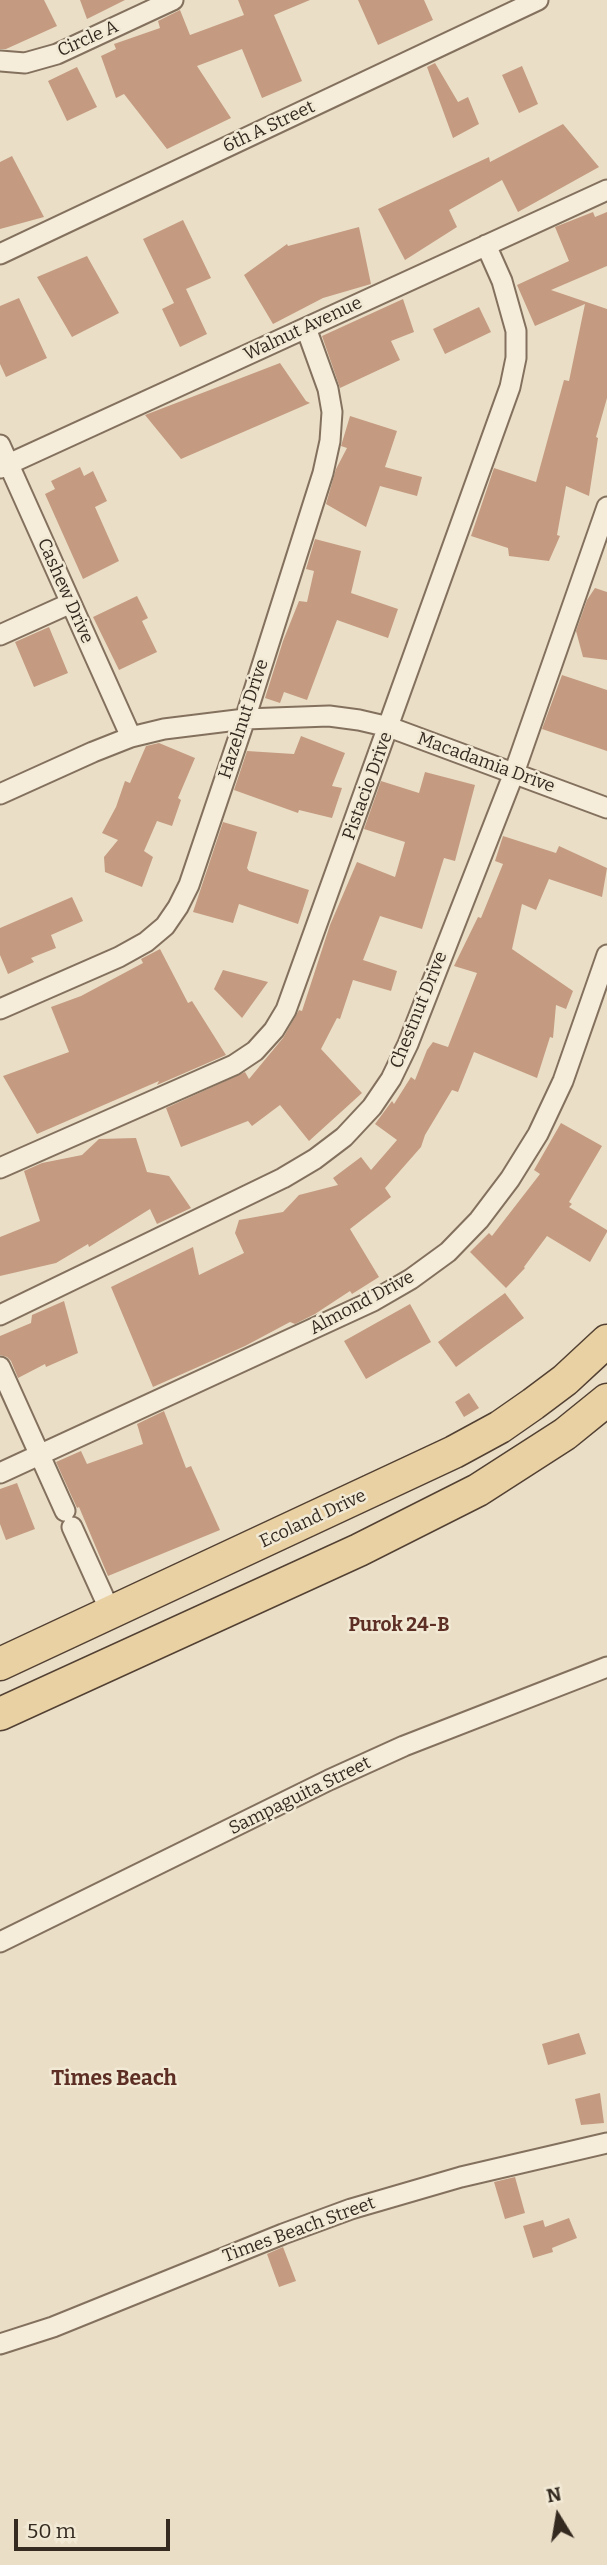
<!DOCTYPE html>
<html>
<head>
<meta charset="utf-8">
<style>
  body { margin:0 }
  #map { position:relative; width:607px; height:2565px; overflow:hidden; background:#eadec7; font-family:Bitter,serif }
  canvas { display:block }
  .north { position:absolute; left:523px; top:2481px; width:70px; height:70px; -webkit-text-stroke:5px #f2e9d5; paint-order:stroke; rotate:349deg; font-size:19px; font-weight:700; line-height:28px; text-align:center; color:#352a20 }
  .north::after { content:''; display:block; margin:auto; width:24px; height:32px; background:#352a20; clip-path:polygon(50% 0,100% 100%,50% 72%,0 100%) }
  .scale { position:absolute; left:14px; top:2519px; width:156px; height:32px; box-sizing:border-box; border:4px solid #352a20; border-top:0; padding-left:9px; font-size:21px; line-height:24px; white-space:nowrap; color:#352a20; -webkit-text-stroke:5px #f2e9d5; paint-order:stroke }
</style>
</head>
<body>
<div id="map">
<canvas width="607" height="2565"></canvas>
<div class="north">N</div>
<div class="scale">50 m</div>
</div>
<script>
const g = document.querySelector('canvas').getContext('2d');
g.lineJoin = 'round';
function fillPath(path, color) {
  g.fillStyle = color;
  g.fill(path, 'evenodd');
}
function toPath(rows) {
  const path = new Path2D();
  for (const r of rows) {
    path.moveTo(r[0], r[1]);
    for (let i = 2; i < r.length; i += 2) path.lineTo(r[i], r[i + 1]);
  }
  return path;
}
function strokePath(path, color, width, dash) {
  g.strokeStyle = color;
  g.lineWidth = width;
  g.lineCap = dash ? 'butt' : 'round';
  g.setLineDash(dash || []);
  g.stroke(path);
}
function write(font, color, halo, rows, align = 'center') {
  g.font = font + ' Bitter,serif';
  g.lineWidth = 5;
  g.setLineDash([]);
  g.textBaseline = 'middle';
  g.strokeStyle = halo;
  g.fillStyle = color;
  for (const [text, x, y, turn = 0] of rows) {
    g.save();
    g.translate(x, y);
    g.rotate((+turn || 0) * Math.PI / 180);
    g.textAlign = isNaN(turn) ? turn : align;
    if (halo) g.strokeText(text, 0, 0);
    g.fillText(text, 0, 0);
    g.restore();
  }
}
fillPath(toPath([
  [0,0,44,0,57,26,6,49,0,49],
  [80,0,125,0,87,19],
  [238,0,310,0,274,15,302,81,262,98,242,49,197,66,231,118,167,149,124,94,116,98,101,56,116,49,114,44,160,28,158,21,180,10,190,35,244,15],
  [358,0,424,0,433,20,378,45],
  [435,63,458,102,468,97,479,124,453,138,427,67],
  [522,66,538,104,519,113,502,75],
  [77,67,97,107,67,121,48,81],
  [563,124,599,167,518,212,502,180,449,210,457,227,405,260,378,209,489,157,490,162],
  [12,156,44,217,0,229,0,162],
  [593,212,595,217,607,212,607,266,551,290,607,309,607,398,596,437,598,438,589,496,566,486,557,535,560,536,549,561,509,556,508,548,471,536,494,468,536,482,564,380,569,381,585,304,535,326,517,285,569,261,555,227],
  [183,220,211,278,186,289,207,334,180,347,162,309,174,303,143,239],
  [359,227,371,284,323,298,273,324,244,275,287,244,288,246],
  [87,256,119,313,72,337,37,277],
  [19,298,47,358,6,377,0,364,0,306],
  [403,299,414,332,391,341,400,360,340,388,322,336],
  [479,307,491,332,445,354,433,329],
  [280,363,306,401,310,403,181,459,145,415],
  [350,416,397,431,385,467,422,477,417,496,380,486,366,527,326,504,336,469,347,448,341,446],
  [80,467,84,476,93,471,107,501,95,507,119,561,83,579,45,494,55,489,51,481],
  [315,539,361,551,351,593,398,609,388,638,337,620,307,700,284,692,280,703,265,698,283,641,299,601,307,602,314,571,306,569],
  [595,588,607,592,607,660,583,657,576,631,587,600],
  [137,596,148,618,142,621,157,652,119,670,93,617],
  [49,627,68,673,34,687,15,642],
  [562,675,607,690,607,751,542,729],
  [301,736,345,753,332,786,342,788,332,818,299,810,298,813,234,790,247,751,294,754],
  [159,743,195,758,178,798,181,800,172,826,157,821,144,851,153,857,142,887,105,872,104,857,118,840,102,833,116,807,125,781,130,783,146,746],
  [425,772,475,785,455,861,444,858,422,929,380,916,363,960,397,971,391,991,353,980,340,1019,337,1018,321,1049,362,1093,309,1141,280,1105,252,1126,248,1121,181,1147,166,1108,245,1072,249,1079,283,1038,299,1010,302,1011,330,925,357,862,395,877,405,842,364,829,381,781,419,793],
  [223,822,257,832,247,868,249,871,309,890,298,924,239,904,233,923,193,912],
  [503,836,556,853,559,846,607,868,602,897,549,879,536,910,522,904,512,949,573,991,566,1009,556,1005,553,1038,550,1037,537,1078,474,1052,458,1092,452,1090,425,1135,421,1147,385,1188,391,1197,350,1229,379,1277,352,1294,350,1291,315,1314,295,1324,290,1322,245,1346,153,1387,111,1287,193,1247,199,1275,244,1253,235,1233,239,1220,283,1212,299,1195,338,1185,333,1178,361,1157,371,1170,397,1140,375,1124,392,1101,394,1104,411,1077,415,1080,427,1050,433,1042,448,1047,477,973,454,966,478,917,481,918,503,864,495,861],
  [72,897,83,921,51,935,56,948,31,958,34,962,8,974,0,955,0,928],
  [160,949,188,1003,192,1001,226,1055,157,1085,159,1081,37,1134,3,1076,69,1052,51,1007,81,996,143,963,141,959],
  [223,970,268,982,242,1018,214,989],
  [561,1123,602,1146,569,1202,572,1204,569,1207,607,1230,607,1232,590,1262,547,1236,524,1267,525,1268,506,1288,470,1252,489,1233,492,1236,540,1174,534,1170],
  [136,1138,147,1172,169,1176,191,1208,157,1224,150,1209,89,1247,88,1244,56,1263,0,1276,0,1237,40,1221,24,1171,42,1163,82,1155,99,1139],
  [505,1293,524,1318,456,1367,438,1342],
  [64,1301,78,1353,46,1367,45,1364,18,1378,11,1361,7,1357,0,1355,0,1336,31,1323,32,1315],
  [410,1304,431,1342,366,1379,344,1341],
  [469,1393,479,1408,464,1417,455,1402],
  [164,1411,186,1468,191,1466,220,1530,108,1576,79,1507,77,1508,56,1462,81,1451,87,1464,143,1444,137,1424],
  [17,1483,35,1529,6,1540,0,1524,0,1489],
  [579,2033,586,2054,548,2065,542,2044],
  [600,2093,604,2123,581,2125,575,2099],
  [515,2177,525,2213,505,2219,494,2182],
  [569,2218,577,2238,552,2248,553,2252,533,2258,523,2226,543,2220,545,2227],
  [283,2247,296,2281,279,2287,267,2254]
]), '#c49b80');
const minor = toPath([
  [0,61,25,63,57,54,173,0],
  [0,254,538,0],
  [0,445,131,737],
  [0,468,607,190],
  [0,635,71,603],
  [0,794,93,752,131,737,164,729,245,719,329,716,359,720,389,727,607,808],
  [0,1009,119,957,146,942,165,926,178,907,189,885,245,719,323,473,330,441,332,412,328,389,306,328],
  [0,1168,234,1065,255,1051,274,1030,286,1010,510,387,516,358,516,331,502,281,486,245],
  [0,1315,283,1178,315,1159,344,1137,372,1107,391,1079,408,1044,514,773,607,507],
  [0,1367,65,1511],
  [0,1473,373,1301,411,1279,448,1252,479,1220,510,1179,538,1134,563,1081,607,955],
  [72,1527,111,1613],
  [0,1942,329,1780,404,1746,607,1667],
  [0,2344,53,2327,283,2234,351,2209,461,2177,607,2143]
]);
const primary = toPath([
  [0,1664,454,1452,500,1427,533,1404,565,1380,607,1341],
  [0,1714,359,1550,478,1490,565,1434,607,1400]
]);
strokePath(minor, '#83715e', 23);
strokePath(primary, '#524032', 35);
strokePath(minor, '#f5ecd9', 19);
strokePath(primary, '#e9d1a3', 32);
write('18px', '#352a20', '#f2e9d5', [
  ["Circle A",88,39,-24],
  ["6th A Street",269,127,-25],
  ["Walnut Avenue",303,329,-25],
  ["Cashew Drive",65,591,66],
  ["Hazelnut Drive",244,719,-72],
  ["Macadamia Drive",486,763,20],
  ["Pistacio Drive",368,786,-70],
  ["Chestnut Drive",419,1010,-68],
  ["Almond Drive",362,1303,-28],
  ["Ecoland Drive",313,1519,-25],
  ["Sampaguita Street",300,1796,-26],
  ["Times Beach Street",299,2230,-20]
]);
write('bold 19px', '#5d2e24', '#f2e9d5', [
  ["Purok 24-B",399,1626]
]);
write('bold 21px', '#5d2e24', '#f2e9d5', [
  ["Times Beach",114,2079]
]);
</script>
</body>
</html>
